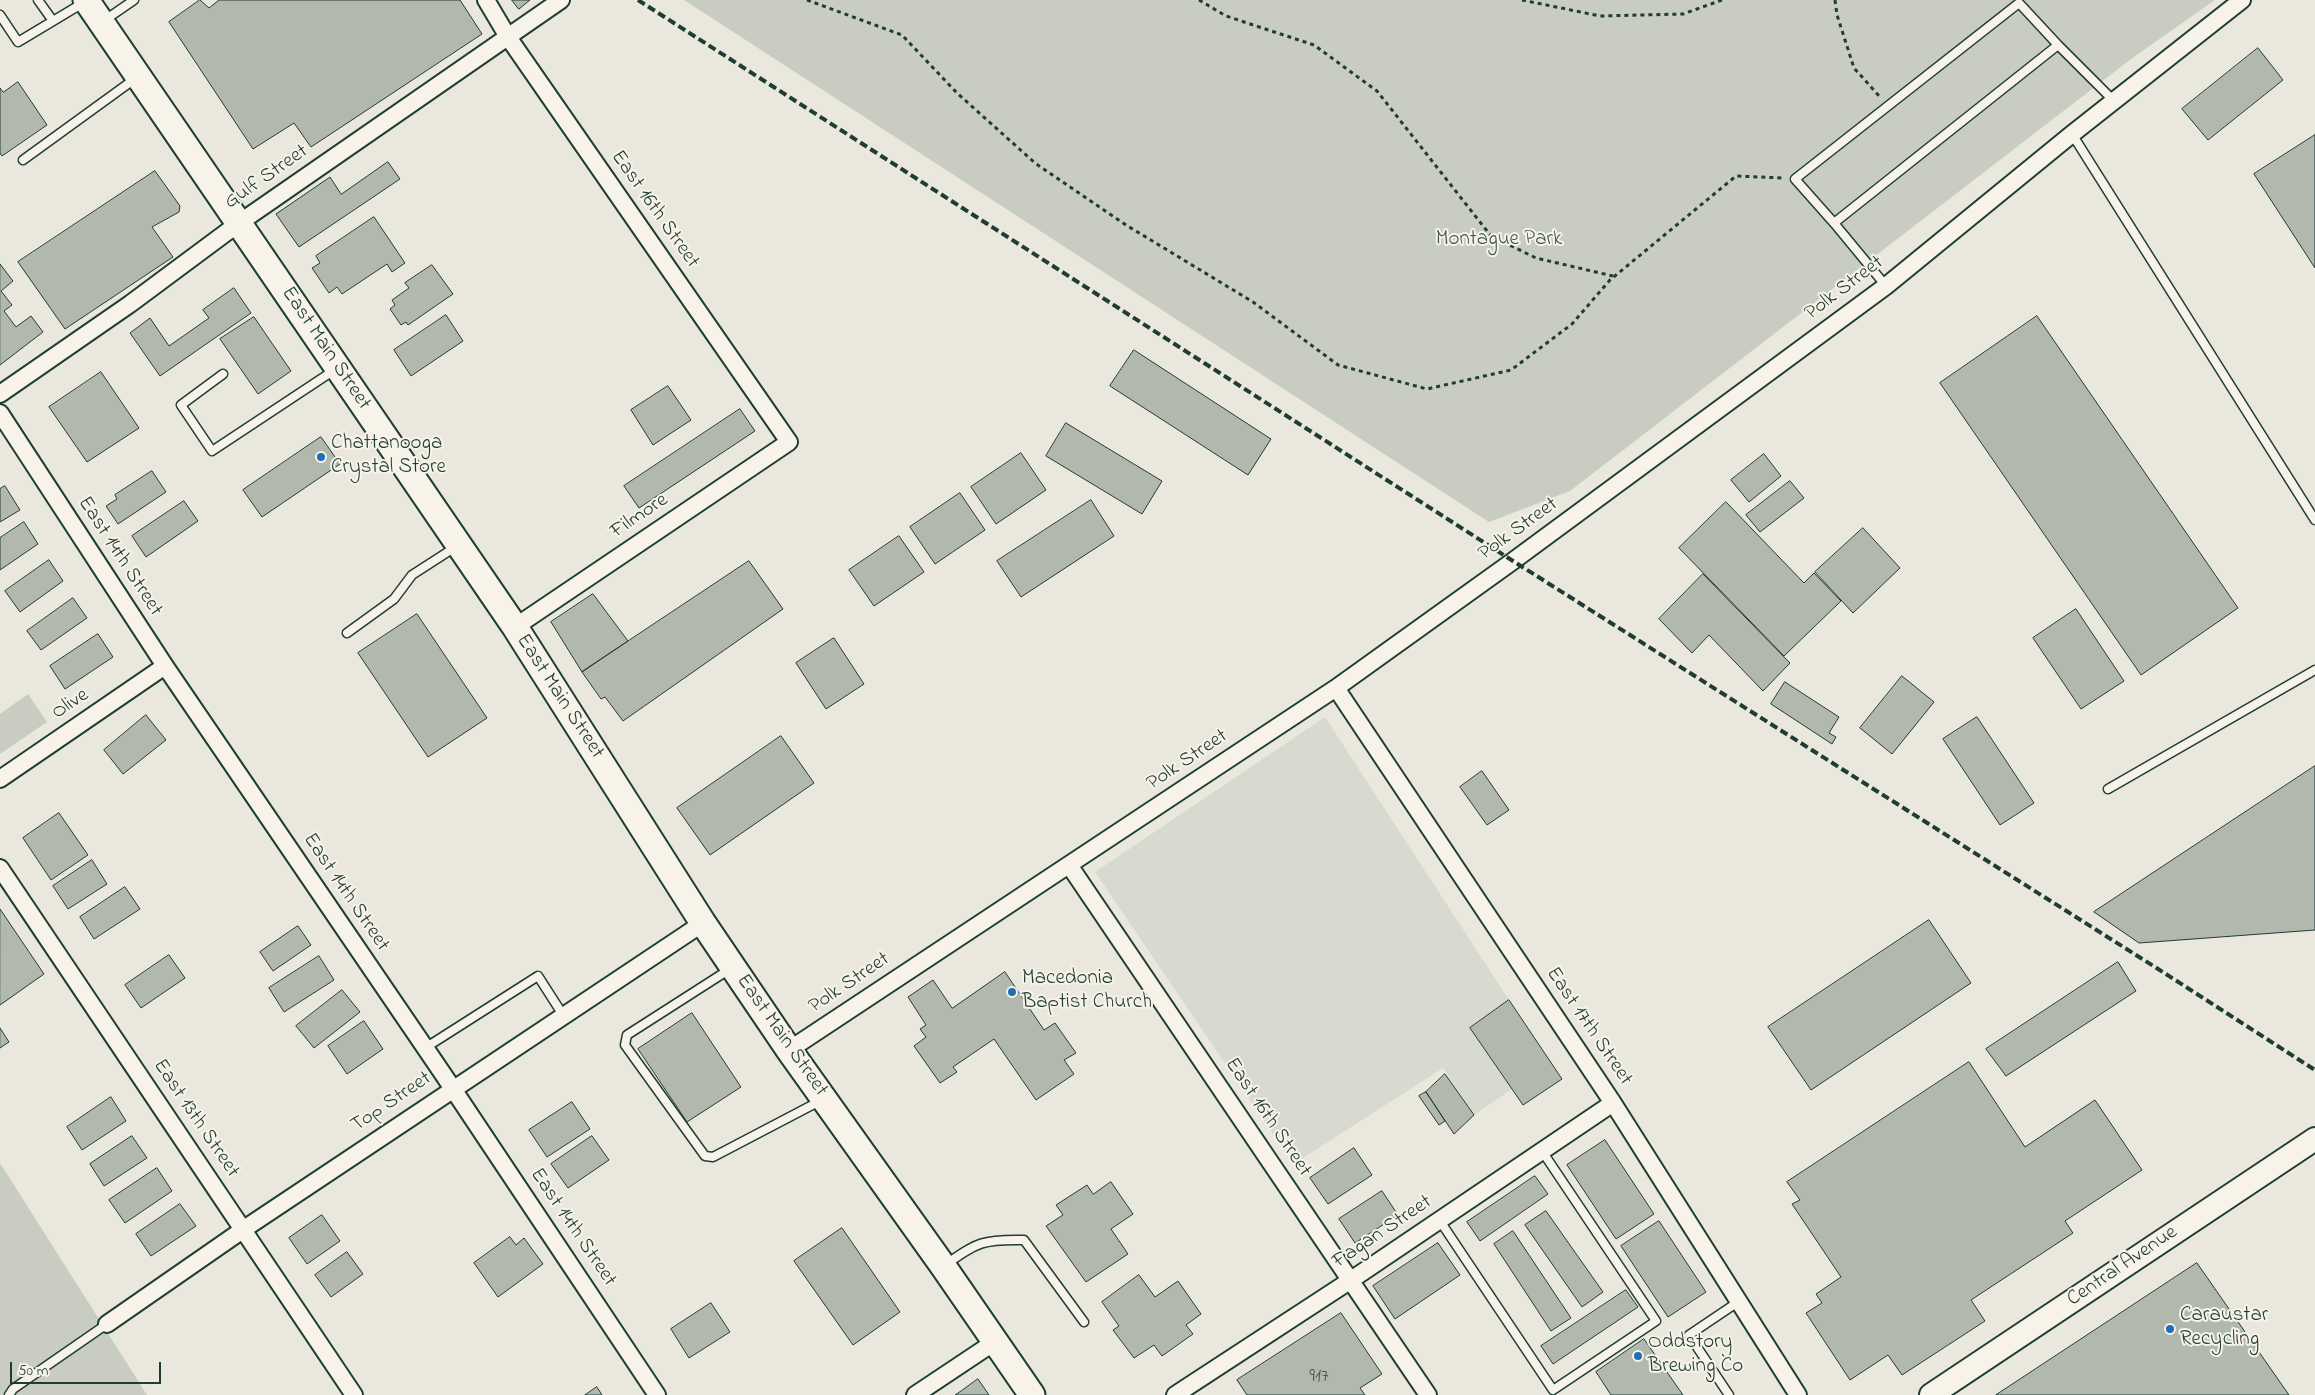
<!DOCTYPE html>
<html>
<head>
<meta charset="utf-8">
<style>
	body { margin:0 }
	#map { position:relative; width:2315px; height:1395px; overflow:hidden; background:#eae8dd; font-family:"Indie Flower",sans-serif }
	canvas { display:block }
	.scale { position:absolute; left:10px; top:1362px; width:151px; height:22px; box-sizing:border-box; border:2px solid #1f3d34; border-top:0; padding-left:6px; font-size:15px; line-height:18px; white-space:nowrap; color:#1f3d34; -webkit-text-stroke:4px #f7f3e8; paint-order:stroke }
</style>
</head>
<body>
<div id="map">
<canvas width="2315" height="1395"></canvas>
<div class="scale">50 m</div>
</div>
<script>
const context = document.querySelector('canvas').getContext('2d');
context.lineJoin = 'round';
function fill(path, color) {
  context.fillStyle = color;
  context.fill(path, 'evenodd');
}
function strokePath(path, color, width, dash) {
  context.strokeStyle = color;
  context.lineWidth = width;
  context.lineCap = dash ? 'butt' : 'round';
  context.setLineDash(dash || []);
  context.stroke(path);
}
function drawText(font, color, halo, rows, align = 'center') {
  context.font = font + ' "Indie Flower",sans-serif';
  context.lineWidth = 4;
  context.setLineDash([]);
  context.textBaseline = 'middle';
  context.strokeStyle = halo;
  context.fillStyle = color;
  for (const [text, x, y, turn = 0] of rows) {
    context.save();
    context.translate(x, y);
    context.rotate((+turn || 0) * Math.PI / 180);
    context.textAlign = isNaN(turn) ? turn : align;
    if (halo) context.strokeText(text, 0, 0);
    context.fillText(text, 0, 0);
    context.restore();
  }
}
fill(new Path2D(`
	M1325,717L1509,1000L1470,1028L1512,1089L1474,1115L1443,1068L1303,1158L1286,1153L1095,872Z`), '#d9dacf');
fill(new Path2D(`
	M684,0H2215L2131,59L1570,491L1489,522Z
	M28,694L47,722L0,754V714Z
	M0,1163L147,1395H0Z`), '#c8ccc1');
const building = new Path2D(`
	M200,0L209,8L219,0H460L482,34L311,147L294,123L253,149L169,22Z
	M512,0H530L519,9Z
	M2258,48L2283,80L2208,140L2182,109Z
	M18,82L47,125L2,156L0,153V88L3,92Z
	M2315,135V268L2254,174Z
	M388,162L400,179L299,247L276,214L330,177L341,194Z
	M155,171L180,206L179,212L152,227L173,257L65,329L18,262Z
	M374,217L405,263L392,272L387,264L342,294L337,287L329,293L312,268L320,263L316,256Z
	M0,264L13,281L1,291L12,305L4,311L16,327L31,316L43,332L0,365Z
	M432,265L453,294L408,325L406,322L401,325L390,309L395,305L392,300L409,288L405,283Z
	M234,288L251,313L160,376L130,333L150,318L169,346L209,318L203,310Z
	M446,315L463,341L411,376L394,350Z
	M2037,316L2238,608L2141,675L1940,383Z
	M254,317L291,371L258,394L220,339Z
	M1134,350L1271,439L1248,475L1110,386Z
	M101,372L139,428L87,462L49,407Z
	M668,386L691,420L653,445L631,410Z
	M740,409L755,431L639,508L624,486Z
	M1066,423L1162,481L1142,514L1046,456Z
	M321,437L340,464L262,517L243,490Z
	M1021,453L1046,490L996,524L971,487Z
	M1764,454L1781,476L1749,502L1731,480Z
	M152,471L166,492L118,524L106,506L117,499L115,495Z
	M1790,481L1804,498L1760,532L1746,515Z
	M5,486L20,510L0,522V489Z
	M960,493L985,530L935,564L910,527Z
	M1091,500L1114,536L1021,597L997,561Z
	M184,501L198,521L146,557L132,536Z
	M1726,502L1804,583L1814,573L1841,601L1784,656L1679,548Z
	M24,522L38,544L0,570V538Z
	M1863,528L1900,568L1853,613L1815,572Z
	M899,536L924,572L874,606L849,570Z
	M49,560L63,581L20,612L5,591Z
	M749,561L783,609L623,721L605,697L601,699L582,672Z
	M1703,574L1790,663L1763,691L1709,635L1692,653L1659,619Z
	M593,594L628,641L582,672L551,622Z
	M73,598L87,618L41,650L27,631Z
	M2076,609L2124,681L2081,709L2033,638Z
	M417,614L487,718L428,757L358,653Z
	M98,634L113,657L65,689L50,666Z
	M834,638L864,684L826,709L796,663Z
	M1902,676L1934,702L1892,754L1860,728Z
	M1785,682L1839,717L1829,733L1836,737L1832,744L1771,704Z
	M146,715L166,740L123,774L104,750Z
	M1977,717L2034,803L2000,825L1943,739Z
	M781,736L814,783L710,855L677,808Z
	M2315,766V930L2139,943L2094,912Z
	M1482,771L1509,810L1487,825L1460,787Z
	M59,813L88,855L51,880L23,838Z
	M92,860L107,884L68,909L53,886Z
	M125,887L140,909L94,939L80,917Z
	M0,909L44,974L0,1005Z
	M1929,920L1971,983L1811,1090L1768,1027Z
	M298,926L311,945L273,971L260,952Z
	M169,955L185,978L141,1008L125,985Z
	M319,956L334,980L284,1012L269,988Z
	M2118,962L2136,991L2006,1076L1986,1049Z
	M1005,972L1044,1030L1055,1023L1076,1053L1064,1060L1074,1074L1036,1100L994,1039L953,1067L957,1072L940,1083L914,1046L926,1037L920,1029L926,1025L908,997L933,980L952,1008Z
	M342,990L360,1012L314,1048L296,1026Z
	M1509,1000L1562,1079L1523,1105L1470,1028Z
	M692,1013L741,1087L687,1122L638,1049Z
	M364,1021L383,1049L347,1074L328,1046Z
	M0,1028L9,1042L0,1048Z
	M1969,1062L2025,1147L2095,1100L2142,1170L2065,1221L2073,1233L1971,1300L1985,1321L1902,1375L1888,1355L1850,1380L1806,1313L1822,1303L1816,1294L1841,1277L1792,1204L1800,1200L1787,1182Z
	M1445,1074L1474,1115L1454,1134L1426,1092Z
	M1426,1092L1445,1121L1439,1125L1419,1096Z
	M111,1097L126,1121L82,1150L67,1127Z
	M572,1102L590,1129L547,1157L529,1130Z
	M132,1136L147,1158L104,1186L90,1164Z
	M592,1136L609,1160L568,1188L551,1164Z
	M1605,1140L1654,1214L1616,1239L1567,1165Z
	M1354,1148L1372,1175L1328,1204L1310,1178Z
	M157,1168L172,1191L125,1223L109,1200Z
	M1535,1176L1548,1194L1480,1241L1467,1222Z
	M1111,1182L1133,1214L1111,1229L1128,1254L1086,1282L1046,1226L1063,1215L1056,1205L1087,1185L1093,1194Z
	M1382,1191L1398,1215L1355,1243L1339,1219Z
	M180,1204L196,1226L151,1256L136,1234Z
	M1546,1211L1603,1292L1582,1307L1525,1225Z
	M322,1215L340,1241L307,1264L289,1238Z
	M1659,1221L1706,1292L1668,1317L1621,1246Z
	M842,1228L900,1312L853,1345L794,1261Z
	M1513,1231L1571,1318L1551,1331L1494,1244Z
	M510,1237L516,1245L524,1238L543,1264L498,1297L474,1263Z
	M1438,1243L1460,1275L1395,1319L1373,1286Z
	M347,1252L363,1274L331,1297L315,1275Z
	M2197,1263L2289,1395H1996Z
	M1139,1275L1155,1297L1178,1281L1201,1314L1186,1325L1193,1334L1162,1356L1154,1345L1134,1358L1113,1330L1119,1326L1102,1302Z
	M1626,1290L1638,1307L1553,1364L1541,1346Z
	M711,1303L730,1332L689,1358L671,1329Z
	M1341,1313L1382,1374L1360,1388L1365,1395H1247L1237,1380Z
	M1644,1339L1683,1395H1611L1596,1372Z
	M978,1379L989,1395H955L961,1391Z
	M597,1387L602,1395H585Z`);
fill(building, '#b2b8ae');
strokePath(building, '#1f3d34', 1);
const lane = new Path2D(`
	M38,0L53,21
	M0,15L18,42L83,3
	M105,20L134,0
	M2072,134L2315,520
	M23,160L136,78
	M1834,223L1795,179L2019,3L2058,45
	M1886,286L1834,223L2058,45L2115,102
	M223,374L181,405L212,451L336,369
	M347,633L394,599L412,575L457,546
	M2108,789L2315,670
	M730,969L627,1035L625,1045L705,1156L713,1157L820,1101
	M425,1048L538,976L563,1015
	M1440,1221L1553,1390L1656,1321L1542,1151
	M945,1265C978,1242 983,1239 1024,1240L1084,1322
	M9,1395L13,1389L107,1324
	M1729,1395L1689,1335L1738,1302`);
const street = new Path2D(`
	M486,0L508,37L789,442L515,627
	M0,394L130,304L239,223L561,0
	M0,413L165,666L443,1074L657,1395
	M1336,688L1613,1103L1798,1395
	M0,779L165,666
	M1069,865L1428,1395
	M0,868L354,1395
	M789,1050L1336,688L1513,561L1886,286L2072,134L2242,0
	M107,1324L244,1229L703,923
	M915,1395L996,1341
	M1175,1395L1351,1280L1613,1103`);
const secondary = new Path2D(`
	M1931,1395L2315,1139`);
const primary = new Path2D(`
	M86,0L515,627L703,923L789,1050L943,1266L1032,1395`);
strokePath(lane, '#1f3d34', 11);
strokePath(street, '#1f3d34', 20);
strokePath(secondary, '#1f3d34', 26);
strokePath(primary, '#1f3d34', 29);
strokePath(new Path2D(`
	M807,0L902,35L957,93L1035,163L1126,225L1253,302L1338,365L1427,389L1511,370L1572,324L1610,280L1736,176L1782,178
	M1199,0L1226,16L1314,45L1377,91L1491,236L1536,258L1613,276
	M1522,0L1600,16L1683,14L1722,0
	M1835,0L1837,15L1854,68L1880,97`), '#1f3d34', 3, [4, 4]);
strokePath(lane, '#f7f3e8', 8);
strokePath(street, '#f7f3e8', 16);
strokePath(secondary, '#f7f3e8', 22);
strokePath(primary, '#f7f3e8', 25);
strokePath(new Path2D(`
	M638,0L1513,561L2155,967L2315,1070`), '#1f3d34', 4, [8, 4]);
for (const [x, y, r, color] of [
	[321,457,5,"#1f6fb2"],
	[1012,992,5,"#1f6fb2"],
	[2170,1329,5,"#1f6fb2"],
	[1638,1356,5,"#1f6fb2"]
]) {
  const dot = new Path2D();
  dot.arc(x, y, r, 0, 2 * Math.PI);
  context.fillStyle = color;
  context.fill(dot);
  strokePath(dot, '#f7f3e8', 2);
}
drawText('19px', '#445c52', null, [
	["917",1319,1378]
]);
drawText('21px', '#1f3d34', '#f7f3e8', [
	["Gulf Street",267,178,-35],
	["East 16th Street",654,210,55],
	["Polk Street",1845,289,-37],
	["East Main Street",325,349,56],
	["Filmore",640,517,-34],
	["Polk Street",1519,530,-36],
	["East 14th Street",119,557,57],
	["East Main Street",559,697,57],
	["Olive",71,705,-34],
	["Polk Street",1188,761,-34],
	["East 14th Street",345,893,56],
	["Polk Street",850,984,-34],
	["East 17th Street",1588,1027,56],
	["East Main Street",781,1036,55],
	["Top Street",392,1103,-34],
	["East 16th Street",1267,1118,56],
	["East 13th Street",195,1119,56],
	["East 14th Street",572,1228,56],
	["Fagan Street",1383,1233,-34],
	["Central Avenue",2123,1267,-34]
]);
drawText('21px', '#415a50', '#f7f3e8', [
	["Montague Park",1499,241]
]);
drawText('21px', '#1f3d34', '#f7f3e8', [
	["Chattanooga",331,445],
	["Crystal Store",331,469],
	["Macedonia",1022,980],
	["Baptist Church",1022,1004],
	["Caraustar",2180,1317],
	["Recycling",2180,1341],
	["Oddstory",1648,1344],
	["Brewing Co",1648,1368]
], 'left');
</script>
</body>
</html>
